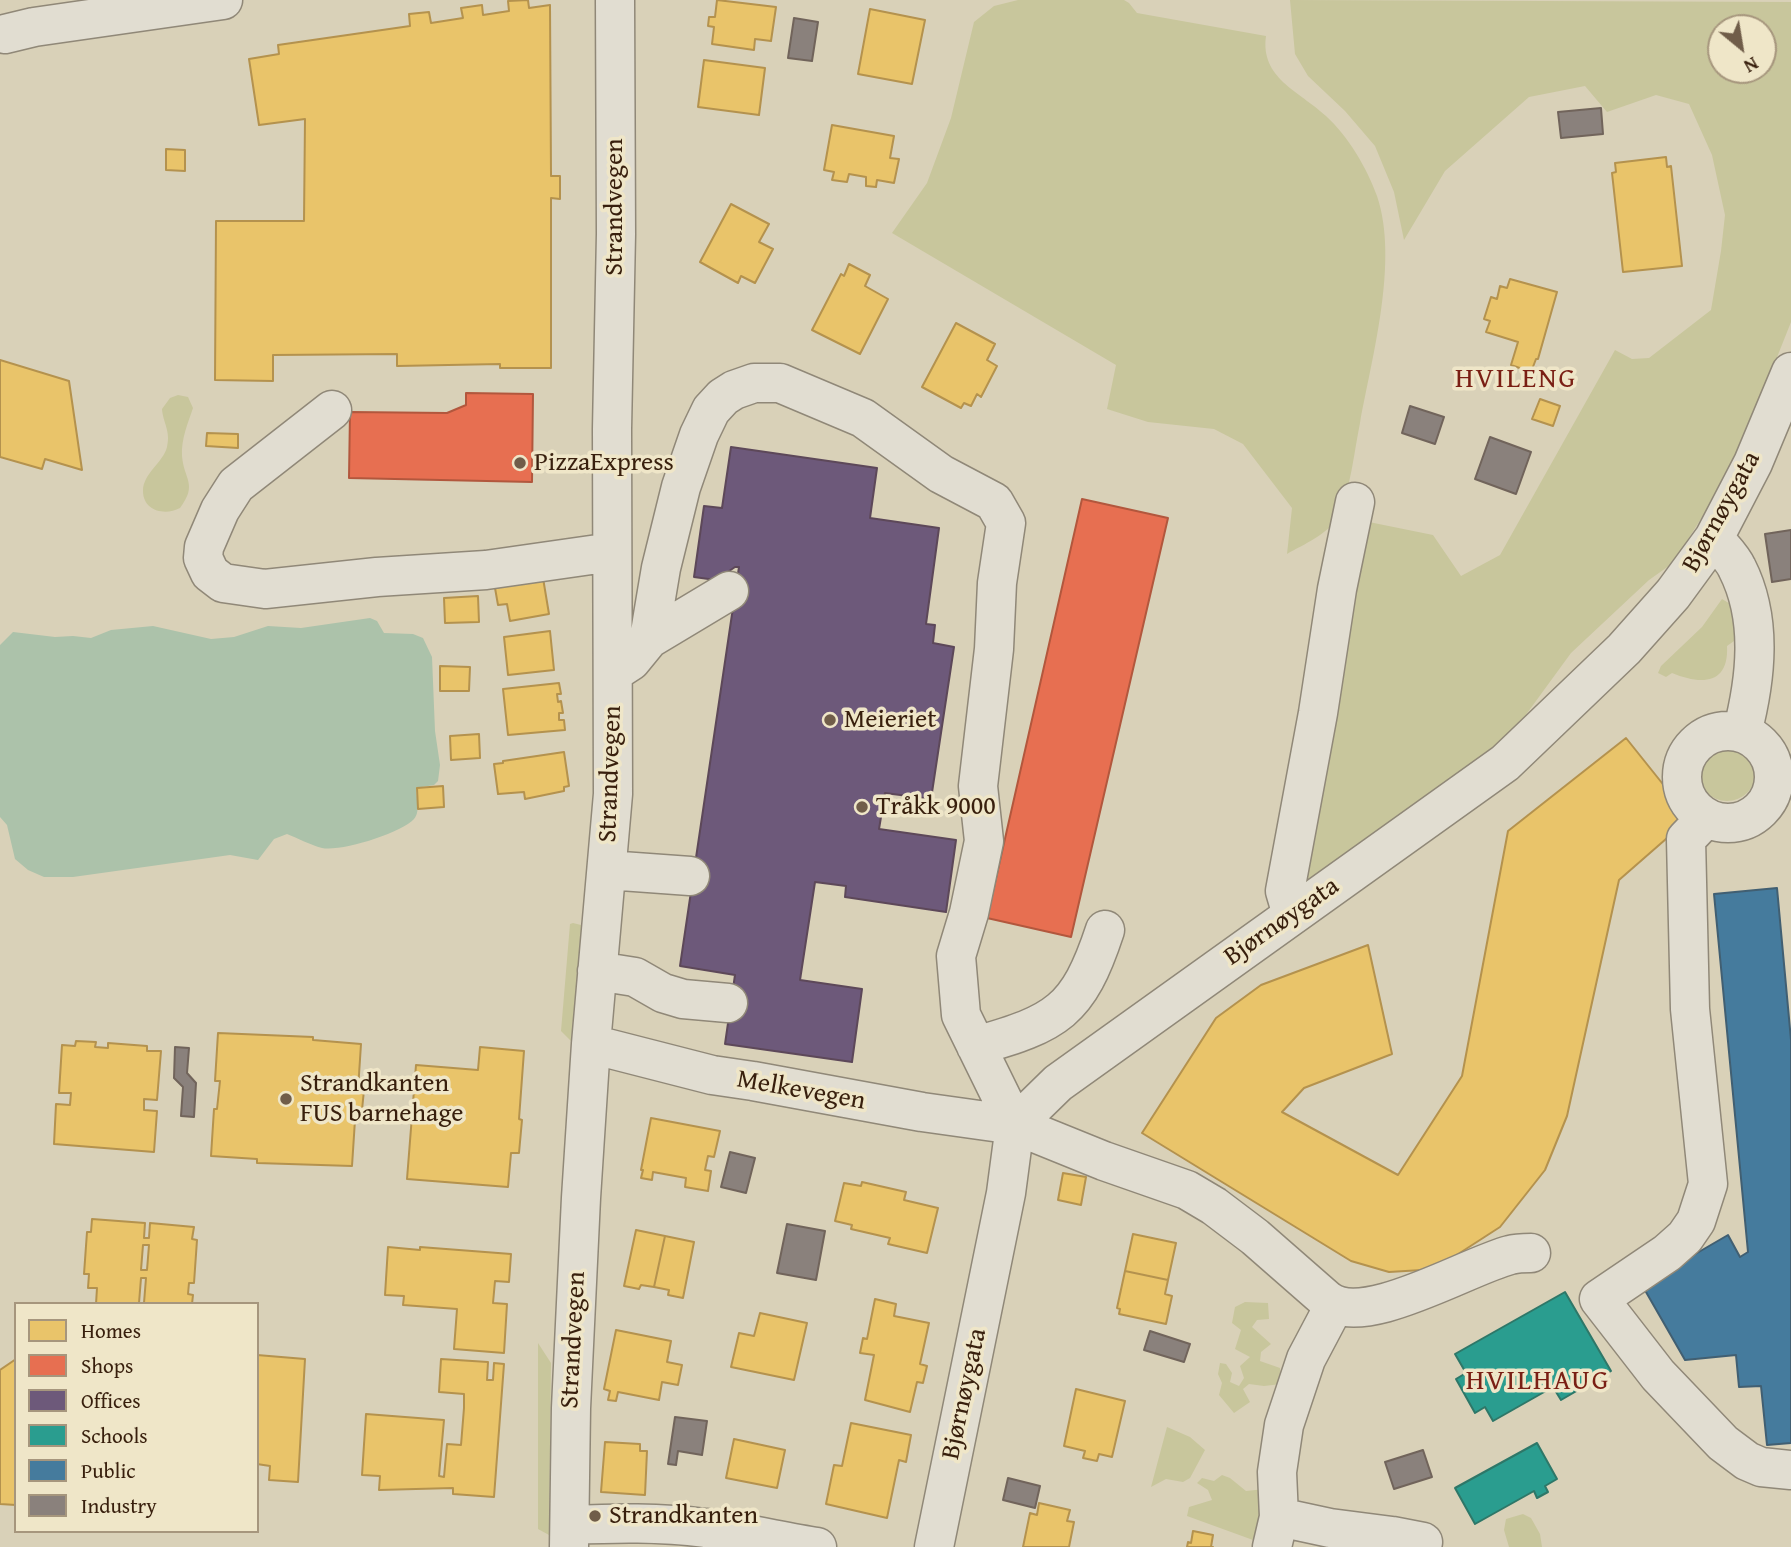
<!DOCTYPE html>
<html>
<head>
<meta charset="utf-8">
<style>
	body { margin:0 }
	#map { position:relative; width:1791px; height:1547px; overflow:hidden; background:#d9d1b8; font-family:"Gentium Book Plus",serif }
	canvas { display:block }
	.legend { position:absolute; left:14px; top:1302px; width:245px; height:231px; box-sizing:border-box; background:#efe6c8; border:2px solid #a6967d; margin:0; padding:9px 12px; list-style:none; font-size:21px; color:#381f0d }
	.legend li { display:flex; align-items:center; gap:14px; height:35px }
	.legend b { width:35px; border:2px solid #a6967d }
	.north { position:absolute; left:1707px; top:14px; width:70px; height:70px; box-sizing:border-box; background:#efe6c8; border:2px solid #a6967d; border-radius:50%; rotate:150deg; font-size:19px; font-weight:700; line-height:28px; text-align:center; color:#381f0d }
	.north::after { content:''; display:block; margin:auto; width:24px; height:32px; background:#705d49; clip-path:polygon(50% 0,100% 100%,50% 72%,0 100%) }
</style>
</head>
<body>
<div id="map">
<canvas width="1791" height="1547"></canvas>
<ul class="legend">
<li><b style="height:19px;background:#e9c46a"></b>Homes</li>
<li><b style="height:19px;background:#e76f51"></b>Shops</li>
<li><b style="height:19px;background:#6d597a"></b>Offices</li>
<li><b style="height:19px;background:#2a9d8f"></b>Schools</li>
<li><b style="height:19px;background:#457b9d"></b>Public</li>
<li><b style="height:19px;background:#8a817c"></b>Industry</li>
</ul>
<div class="north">N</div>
</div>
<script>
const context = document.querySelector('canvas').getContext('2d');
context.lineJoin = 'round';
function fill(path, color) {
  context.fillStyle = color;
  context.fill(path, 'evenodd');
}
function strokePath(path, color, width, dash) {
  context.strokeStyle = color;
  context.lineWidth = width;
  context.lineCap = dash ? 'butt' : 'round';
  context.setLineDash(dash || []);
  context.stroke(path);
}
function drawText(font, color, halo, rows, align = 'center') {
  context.font = font + ' "Gentium Book Plus",serif';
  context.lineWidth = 7;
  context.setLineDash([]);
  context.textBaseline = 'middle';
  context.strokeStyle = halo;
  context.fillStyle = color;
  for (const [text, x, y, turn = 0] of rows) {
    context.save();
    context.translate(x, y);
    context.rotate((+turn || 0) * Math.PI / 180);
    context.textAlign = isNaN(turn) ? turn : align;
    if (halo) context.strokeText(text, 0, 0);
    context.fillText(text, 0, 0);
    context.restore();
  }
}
fill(new Path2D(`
	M1018,0H1124L1129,3L1137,13L1266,36C1260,78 1299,91 1326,116C1348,136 1367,168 1377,196C1399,261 1372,357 1360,423C1354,452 1351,488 1338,516C1329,534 1304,544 1287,554L1292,508L1243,444L1214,429L1148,422L1107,409L1116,365L892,233L927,183L951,118L974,22L994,6Z
	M1290,0L1791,2V322L1733,468L1673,563L1649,580L1571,653L1525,716L1500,742L1304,884L1364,521L1433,535L1461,576L1500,555L1615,350L1632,359L1649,358L1711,310L1721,251L1725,215L1712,155L1689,104L1656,95L1607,112L1585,86L1529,97L1445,171L1404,240L1394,192L1375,146L1345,111L1308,76L1295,54ZM1721,28H1763V70H1721Z
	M178,395L188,397L193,408C188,423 181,439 182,456C184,480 198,484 180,508C165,516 143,511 143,491C143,473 163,463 167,447C171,431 163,423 162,409L170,398Z
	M1722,599L1737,608L1741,636L1727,646C1729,685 1701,685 1672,673L1666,677L1658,673L1661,666L1702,627Z
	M1698 772a29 29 0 1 1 58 0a29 29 0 1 1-58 0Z
	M573,923L581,925L582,928L571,1041L561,1031L570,924Z
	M1245,1302L1268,1303L1269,1319L1257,1320L1252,1327L1271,1344L1261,1352L1260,1361L1280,1368L1281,1384L1264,1386L1249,1384L1243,1389L1250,1402L1234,1413L1219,1395L1222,1383L1218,1374L1220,1363L1226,1364L1232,1373L1230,1382L1239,1386L1244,1378L1240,1366L1250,1357L1235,1349L1241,1330L1232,1323L1235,1307Z
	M538,1343L551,1363L549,1535L538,1529Z
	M1167,1427L1190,1437L1205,1450L1190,1478L1183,1482L1166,1479L1151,1487Z
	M1222,1475L1230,1478L1246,1491L1265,1489L1264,1544L1187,1516L1189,1507L1212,1500L1208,1490L1197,1483L1202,1478L1214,1481Z
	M1523,1514L1531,1518L1540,1534L1542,1547H1509L1504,1530L1506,1519Z`), '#c8c69c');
fill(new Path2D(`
	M370,618L377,621L384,633L413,634L423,638L432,657L435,731L440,765L438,781L434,785L416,788C416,797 421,811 414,819C401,833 341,852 322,848C310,845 298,838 287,834L274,839L258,860L230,855L73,877H44L28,870L15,859L7,825L0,817V645L13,632L55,637L73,636L91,638L111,630L153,626L211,639L234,637L268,626L301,628Z`), '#acc2aa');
const homes = new Path2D(`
	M528,0L529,8L550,5L551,176H560V199L551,198V368H500V364L397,366V354L273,355V381L215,380L216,221H304L305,119L259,125L249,59L279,54L278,45L410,26L409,14L429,12L431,23L463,18L461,8L482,5L483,15L509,11L508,1Z
	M717,0L776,7L771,41L755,39L754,50L712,44L714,27L708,26L709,17H715Z
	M870,9L925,20L912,84L858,74Z
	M704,60L765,68L759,115L698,107Z
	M832,125L894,136L890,158L899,159L894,183L877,180L876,187L866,186V177L849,174L847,182L832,180L834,172L824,170Z
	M166,149L185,150V171L166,170Z
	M1666,157L1667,167L1671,166L1682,266L1623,272L1612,173L1616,172L1615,163Z
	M731,204L769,224L759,242L773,249L755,283L741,276L738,283L700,262Z
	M849,264L870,275L865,286L888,299L860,354L812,330L841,274L844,276Z
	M1510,279L1557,292L1538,359H1536L1531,372L1511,365L1518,342L1486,332L1490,321L1484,319L1491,297L1497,299L1500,286L1507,288Z
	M956,323L995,344L987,360L997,366L981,397L977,394L971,406L964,403L961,408L922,387Z
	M0,360L69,381L82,470L45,459L42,469L0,457Z
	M1540,399L1560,406L1553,426L1532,419Z
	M207,433L238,434V448L206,446Z
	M543,578L549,614L510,621L507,604L498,605L495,588Z
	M478,596L479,622L445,623L444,598Z
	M550,631L554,670L508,675L504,637Z
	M440,666L470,667L469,691H440Z
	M559,683L561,694H557L558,702L561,701L563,713H559V720H564L565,730L508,735L503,689Z
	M479,734L480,758L451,760L450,736Z
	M1626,738L1690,818L1619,880L1567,1116L1545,1170L1500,1227L1452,1258L1422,1270L1389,1272L1351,1261L1142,1133L1216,1018L1261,985L1368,945L1392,1054L1304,1088L1282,1112L1398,1175L1462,1076L1508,831Z
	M564,752L569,786L564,787V791L525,799L524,792L498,794L494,764L503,763V761Z
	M443,786L444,807L418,809L417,788Z
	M218,1033L313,1037V1040L361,1044L358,1090H364L361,1120H355L352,1166L257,1163V1159L211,1156L214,1109H217L220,1081H215Z
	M76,1041L96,1042L95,1047L108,1048V1043L147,1046V1051H161L157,1100L144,1099V1110L157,1111L154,1152L54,1144L56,1104L70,1105L71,1093H59L62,1045L75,1046Z
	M480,1047L524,1051L519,1119L522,1120L519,1153H511L508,1187L407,1179L416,1065L478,1070Z
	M651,1118L720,1131L714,1157L708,1156L705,1170L711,1171L708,1191L685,1187L686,1178L653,1172L652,1180L641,1178L643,1170H641Z
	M1063,1173L1086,1177L1081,1205L1058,1200Z
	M862,1182L906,1192L904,1200L938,1208L927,1253L888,1244L890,1238L851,1229L852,1225L835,1221L844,1183L861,1186Z
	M92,1219L145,1223L144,1238H149L150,1223L194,1227L192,1239L197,1240L194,1283H189L188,1294L193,1295L192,1304H96L97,1288H88L89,1274H84L87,1232H91ZM143,1245H149L147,1270H141ZM141,1278H146L144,1303H139Z
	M636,1230L665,1236L654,1287L641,1285L639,1289L624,1286Z
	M1133,1234L1176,1243L1168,1280L1125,1271Z
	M665,1236L694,1242L683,1298L668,1295L669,1290L654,1287Z
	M388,1247L420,1250V1247L511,1254L509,1282L495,1281L493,1303L507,1304L504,1353L454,1349L457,1309L403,1305L404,1296L385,1295Z
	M1125,1271L1168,1280L1165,1294L1172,1296L1166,1324L1119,1314L1120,1309L1117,1308Z
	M875,1299L896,1304L894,1316L929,1323L920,1364L927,1366L923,1383L917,1382L910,1412L865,1400L874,1355L860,1353L863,1338L867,1339Z
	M760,1313L807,1323L794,1380L731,1367L739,1333L754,1336Z
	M616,1330L671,1341L667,1362L682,1365L678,1385L662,1382L659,1400L618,1392L616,1401L608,1400L610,1391L604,1389Z
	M257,1355L305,1359L298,1482L269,1480L270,1466L257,1464Z
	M16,1359V1505L0,1504V1370Z
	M441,1359L488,1362L487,1380H493L494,1363L504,1364L494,1497L453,1494V1488L379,1490L380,1476L362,1475L366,1414L444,1420L439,1476L444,1477L447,1444L461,1445L464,1408V1394L439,1392Z
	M1076,1389L1125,1401L1112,1457L1099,1454L1097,1461L1083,1458L1085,1451L1064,1446Z
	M851,1423L911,1435L906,1462L899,1460L887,1518L826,1504L834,1465L842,1466Z
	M734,1439L785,1450L777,1488L726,1478Z
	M605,1442L640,1444V1451H647L645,1495L601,1492Z
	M1039,1503L1070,1510L1067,1521L1074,1522L1069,1547H1023L1030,1513L1037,1515Z
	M1193,1531L1213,1535L1211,1547H1213H1187L1188,1542L1191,1543Z`);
fill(homes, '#e9c46a');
strokePath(homes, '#b4924e', 2);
const shops = new Path2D(`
	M466,393L533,394L532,482L349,478L350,412L447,413L466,405Z
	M1082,499L1168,518L1071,937L987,918Z`);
fill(shops, '#e76f51');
strokePath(shops, '#b2573d', 2);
const offices = new Path2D(`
	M731,447L877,468L870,518L939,528L926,624L935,625L933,643L954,647L931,799L885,793L879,829L956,840L946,912L845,897L846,886L815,882L800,980L862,989L852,1062L725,1044L735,975L680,966L739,567H735L716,580L694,577L704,506L722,508Z`);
fill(offices, '#6d597a');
strokePath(offices, '#5d4859', 2);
const schools = new Path2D(`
	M1565,1292L1611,1371L1561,1400L1553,1387L1493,1421L1485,1407L1475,1413L1456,1379L1466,1373L1455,1354Z
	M1537,1443L1557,1479L1545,1486L1548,1492L1537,1498L1534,1491L1475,1524L1455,1488Z`);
fill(schools, '#2a9d8f');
strokePath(schools, '#2e7768', 2);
const public = new Path2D(`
	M1777,888L1791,1040V1443L1767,1445L1761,1386L1739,1387L1736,1355L1685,1360L1642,1285L1728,1235L1740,1257L1748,1252L1714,894Z`);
fill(public, '#457b9d');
strokePath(public, '#415f72', 2);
const industry = new Path2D(`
	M794,18L818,22L812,61L788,58Z
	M1601,108L1603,134L1561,138L1558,112Z
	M1410,406L1444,417L1435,444L1402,433Z
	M1490,437L1531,452L1516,494L1475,479Z
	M1791,530V579L1772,582L1765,534Z
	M175,1047L189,1048L187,1073L196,1083L194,1117L181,1116L183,1087L174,1078Z
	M730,1152L755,1158L746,1193L721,1187Z
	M787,1224L825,1231L816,1280L777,1273Z
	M1150,1331L1190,1344L1184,1362L1144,1350Z
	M675,1417L707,1421L702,1455L678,1451L676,1465L668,1464Z
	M1423,1450L1432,1477L1394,1489L1385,1462Z
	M1008,1478L1040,1486L1035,1508L1003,1500Z`);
fill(industry, '#8a817c');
strokePath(industry, '#71645b', 2);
const minor = new Path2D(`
	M5,34L34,27L223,0
	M332,410L236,485L220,510L204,547L203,558L210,573L223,583L265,589L377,577L486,570L612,552
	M1714,538C1722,548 1732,557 1737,568C1763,619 1756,679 1742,733
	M649,639L729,591
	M614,672L631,661L649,639L661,568L681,487L699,435L711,410L723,397L734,390L754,383H780L863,418L941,474L994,502L1006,523L997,583L994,649L978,786L984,841L969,913L956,956L961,1015L1015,1125
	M1682 777a46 46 0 1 1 92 0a46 46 0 1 1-92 0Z
	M1706,818L1686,839L1690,1009L1708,1184L1696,1221L1685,1237L1667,1253L1599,1299L1658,1375L1723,1443L1747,1461L1761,1467L1791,1470
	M607,870L690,876
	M1292,915L1285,891L1318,713L1337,589L1355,502
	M597,971L635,977L663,993L683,999L728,1003
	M591,1044L712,1075L753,1081L922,1112L1015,1125L1104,1161L1187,1190L1214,1206L1255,1237L1327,1300C1364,1329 1467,1266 1510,1255C1517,1253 1524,1253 1531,1253
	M976,1046C1057,1023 1078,1012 1105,930
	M1279,1517L1330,1528L1392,1536L1423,1542
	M570,1525C615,1523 660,1522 705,1528C742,1532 779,1541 817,1547
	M569,1547L571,1408L581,1198L591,1044L613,794L612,429L616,234L615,0
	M934,1547L1006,1193L1015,1125L1058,1083L1505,763L1624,649L1673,594L1714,538L1753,463L1791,372
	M1272,1547L1279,1517L1277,1472L1284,1425L1306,1359L1334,1306`);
strokePath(minor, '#908878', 41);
strokePath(minor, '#e1ddd1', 38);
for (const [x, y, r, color] of [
	[520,463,7,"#705d49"],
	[830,720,7,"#705d49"],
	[862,807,7,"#705d49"],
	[286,1099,7,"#705d49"],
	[595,1516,7,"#705d49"]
]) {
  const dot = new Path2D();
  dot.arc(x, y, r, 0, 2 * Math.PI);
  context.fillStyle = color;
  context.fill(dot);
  strokePath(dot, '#efe6c8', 2.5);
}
drawText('26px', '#381f0d', '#efe6c8', [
	["Strandvegen",615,207,-90],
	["Bjørnøygata",1722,512,-61],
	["Strandvegen",611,774,-88],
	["Bjørnøygata",1282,922,-35],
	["Melkevegen",801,1091,10],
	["Strandvegen",574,1340,-87],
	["Bjørnøygata",965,1394,-78]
]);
drawText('26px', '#381f0d', '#efe6c8', [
	["PizzaExpress",534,463],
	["Meieriet",844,720],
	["Tråkk 9000",876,807],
	["Strandkanten",300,1084],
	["FUS barnehage",300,1114],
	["Strandkanten",609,1516]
], 'left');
context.letterSpacing = '2px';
drawText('28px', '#7a1f14', '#efe6c8', [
	["HVILENG",1516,380],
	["HVILHAUG",1538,1382]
]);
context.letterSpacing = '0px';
</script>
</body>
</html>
